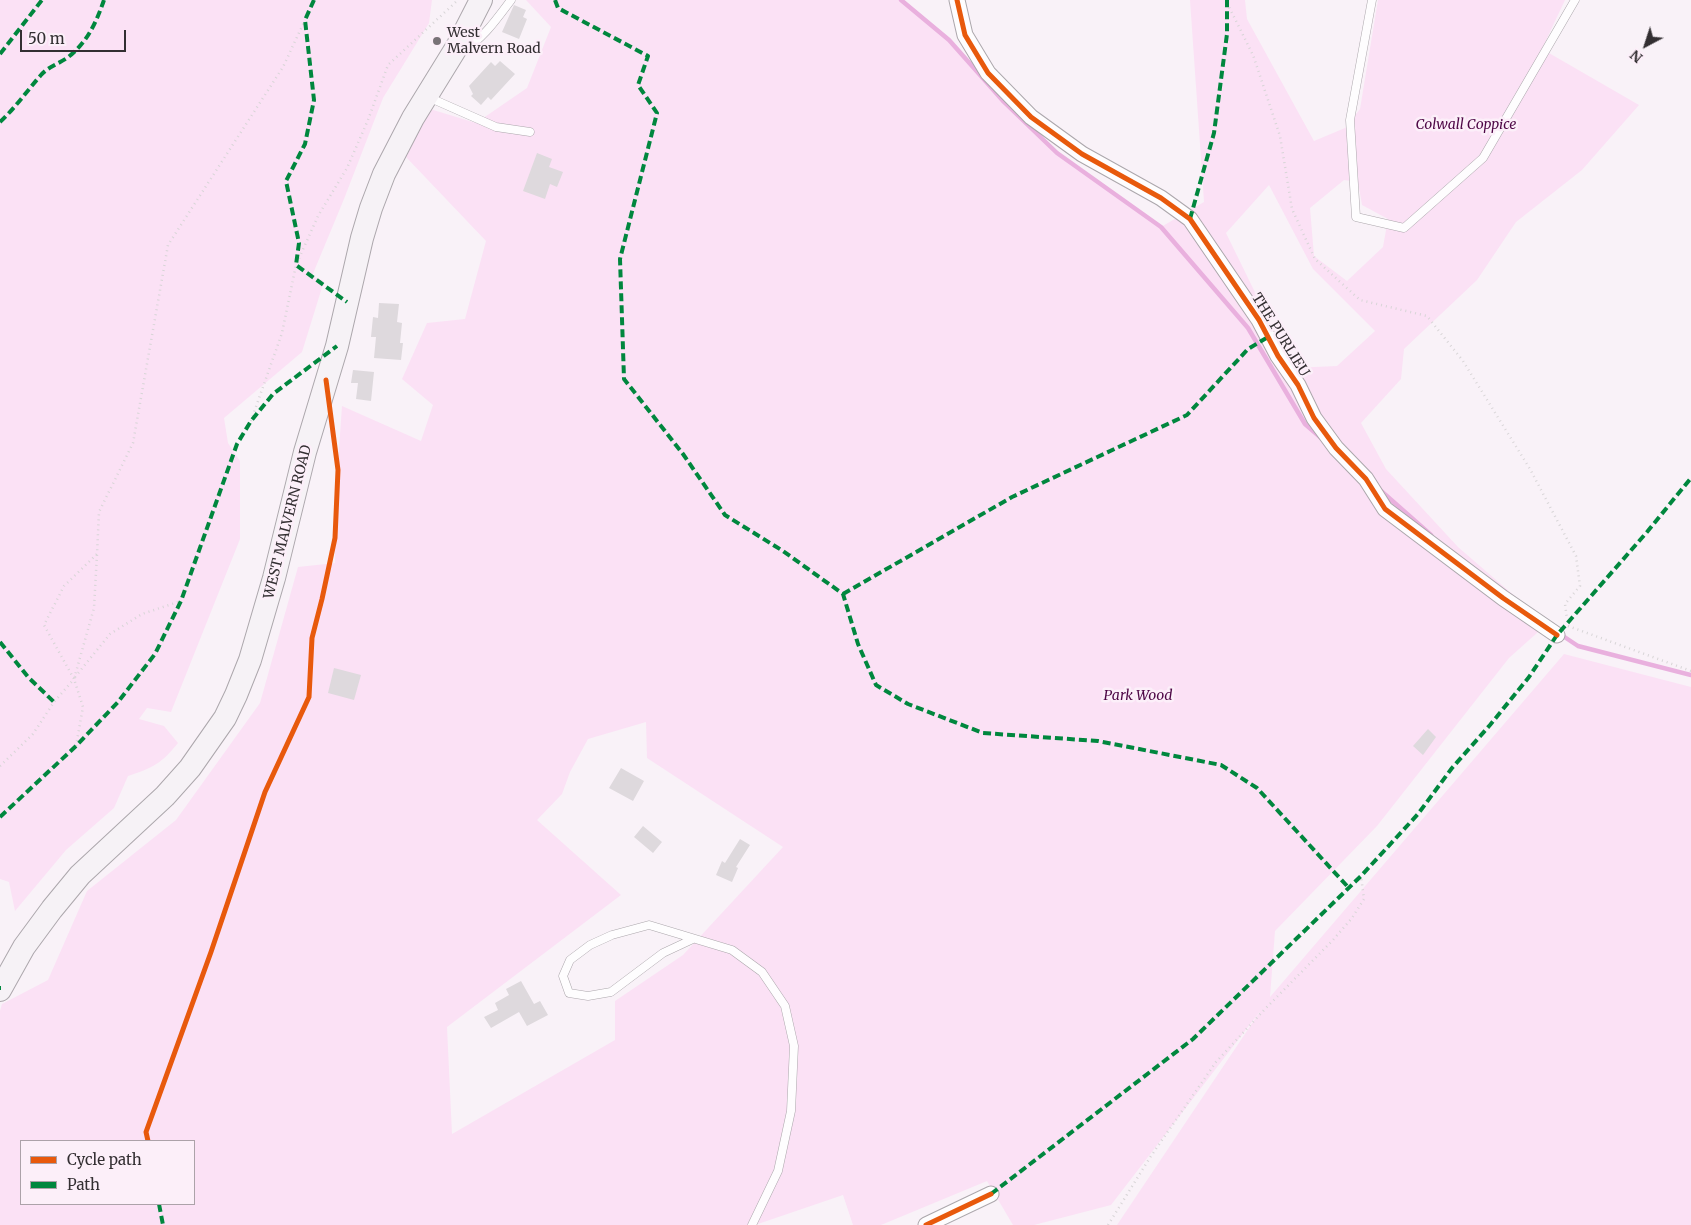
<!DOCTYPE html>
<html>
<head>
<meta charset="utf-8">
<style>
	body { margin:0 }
	#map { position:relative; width:1691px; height:1225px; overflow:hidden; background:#f9f2f8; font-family:Merriweather,serif }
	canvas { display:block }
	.legend { position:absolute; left:20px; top:1140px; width:175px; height:65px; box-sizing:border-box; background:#fceff9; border:1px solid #aca2a9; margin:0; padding:6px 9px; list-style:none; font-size:15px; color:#332f32 }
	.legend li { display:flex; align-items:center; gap:10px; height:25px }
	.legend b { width:25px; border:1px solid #aca2a9 }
	.north { position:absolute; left:1621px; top:20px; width:50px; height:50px; -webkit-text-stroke:4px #fceff9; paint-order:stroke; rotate:220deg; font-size:14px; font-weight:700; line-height:20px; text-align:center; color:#332f32 }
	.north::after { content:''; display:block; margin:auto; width:18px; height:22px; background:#332f32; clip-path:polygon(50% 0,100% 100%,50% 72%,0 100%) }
	.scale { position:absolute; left:20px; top:30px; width:106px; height:22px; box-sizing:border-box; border:2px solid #332f32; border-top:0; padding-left:6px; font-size:15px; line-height:18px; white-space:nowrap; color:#332f32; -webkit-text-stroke:4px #fceff9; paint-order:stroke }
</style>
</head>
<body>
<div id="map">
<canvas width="1691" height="1225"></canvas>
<ul class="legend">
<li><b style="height:6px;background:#e8590c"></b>Cycle path</li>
<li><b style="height:6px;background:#00873e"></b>Path</li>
</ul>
<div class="north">N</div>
<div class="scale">50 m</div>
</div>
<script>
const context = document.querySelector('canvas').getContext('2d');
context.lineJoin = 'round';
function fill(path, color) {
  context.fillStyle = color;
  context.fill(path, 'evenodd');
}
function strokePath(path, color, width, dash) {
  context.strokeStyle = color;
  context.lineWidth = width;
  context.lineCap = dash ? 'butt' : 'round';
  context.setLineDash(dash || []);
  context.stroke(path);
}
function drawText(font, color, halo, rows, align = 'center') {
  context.font = font + ' Merriweather,serif';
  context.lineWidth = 5;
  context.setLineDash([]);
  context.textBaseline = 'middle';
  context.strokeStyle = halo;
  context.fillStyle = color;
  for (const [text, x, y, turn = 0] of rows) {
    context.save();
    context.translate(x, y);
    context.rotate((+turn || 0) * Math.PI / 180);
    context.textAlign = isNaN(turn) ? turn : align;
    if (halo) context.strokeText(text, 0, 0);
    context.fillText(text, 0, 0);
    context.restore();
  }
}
fill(new Path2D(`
	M0,0H432L429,23L383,98L344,199L312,276L324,281L302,352L224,418L228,443L240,461V539L171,712L147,708L139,719L164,726L178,743C162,763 153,768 128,776L114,808L66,850L15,911L9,882L0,879Z
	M526,0H901L949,40L1004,102L1057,153L1161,227L1204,202L1190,0H1245L1247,19L1314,141L1345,128L1360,109L1378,0H1565L1542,49L1639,105L1582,170L1516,222L1477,280L1404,349L1401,379L1361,423L1386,469L1458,547L1547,624L1509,658L1377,826L1275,931L1270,997L1564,654L1691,687V1225H1117L1261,1010L1111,1205L1034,1225H1013L987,1181L881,1225H853L843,1195L755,1225H0V1011L2,1004L48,980L87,891L176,820L260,703L298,567L335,563V505L342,406L421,441L433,405L402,379L427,323L465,319L486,241L406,157L430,109L476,123L527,88L551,27ZM1344,180L1358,182L1362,205L1388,219L1383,247L1347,281L1314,256L1310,208ZM1269,185L1313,269L1375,331L1337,366L1292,368L1226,233ZM646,722L647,758L783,847L683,955L615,1001V1040L452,1134L447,1027L621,895L537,820L562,794L570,772L588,739ZM21,1141H194V1204H21Z`), '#fbe1f5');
strokePath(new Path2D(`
	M901,0L949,40L1004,102L1057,153L1161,227L1248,328L1305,424L1320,437
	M1380,490L1431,535
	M1560,634L1578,646L1691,675`), '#e9b0de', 4.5);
fill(new Path2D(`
	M514,5L526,10L523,17L527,19L519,39L502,32Z
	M500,61L515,74L491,100L488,97L481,105L471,96L473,94L469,86L491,62L495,66Z
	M537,153L552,159L549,167L563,172L557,187L550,184L545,199L523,191Z
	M379,303L399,304L397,322L402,323L400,343H403L401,360L374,358L376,337H371L373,317L378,318Z
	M353,370L374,372L371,401L356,399L358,383H351Z
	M334,668L361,675L354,700L328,693Z
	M1428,729L1436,737L1423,755L1413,746Z
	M621,768L644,781L633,801L609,788Z
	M643,826L662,842L653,853L634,837Z
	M740,839L750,845L736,867L738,868L732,882L716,875L722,861L725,863Z
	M521,981L534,1004L540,1001L548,1015L527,1026L519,1012L491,1028L484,1017L498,1010L495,1003L509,995L506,989Z`), '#ded9dd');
const service = new Path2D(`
	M1372,0L1350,120L1356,217L1404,228L1483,158L1575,0
	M461,52C483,39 496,20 511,0
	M428,97L496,127L530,132
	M693,939L663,953L611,992L588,996L569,993L563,976L570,960L590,945L612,935L649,925L732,950L762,972L785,1006L794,1046L791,1111L778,1171L752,1225`);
const minor = new Path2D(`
	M957,0L965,35L988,73L1031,117L1082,154L1161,198L1190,219L1259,320L1278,356L1298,385L1314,418L1336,448L1366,479L1385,509L1503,598L1557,635
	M926,1225L991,1194`);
const secondary = new Path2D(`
	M0,990L24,947L52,909L80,875L165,796L190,768L225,718L236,695L250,660L274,578L305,452L337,346L362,238L371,208L384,174L413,118L458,45L481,0`);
strokePath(service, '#aca7ac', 9);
strokePath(minor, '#aca7ac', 17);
strokePath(secondary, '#aca7ac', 24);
strokePath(new Path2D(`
	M1227,3L1253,55L1280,136L1292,209L1315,259L1360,300L1427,316L1463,361L1530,469L1576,556L1580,586L1565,604L1567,619
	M251,421L282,333L296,265L318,216L347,168L368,120L388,65L458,0
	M1568,626L1691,671
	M75,677L110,634L142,614L181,601
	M76,746L83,707L74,679L94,608L97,554
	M0,766L33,734L54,702L74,679L44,625L64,586L97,554L99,512L133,443L168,245L283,67L305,20
	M1108,1225L1151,1156L1216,1062L1265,1009L1333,940L1352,918L1364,899L1361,876`), '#d8d5d7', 2.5, [1, 4]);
strokePath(service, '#fefdfe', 8);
strokePath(minor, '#fefdfe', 15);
strokePath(secondary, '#f6f2f6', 22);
strokePath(new Path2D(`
	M314,0L305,20L314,100L305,144L286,181L299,243L296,265L347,302
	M555,0L558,8L648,56L638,85L657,113L620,259L624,379L683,454L725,515L783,551L843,594L858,644L876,685L908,704L983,733L1098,741L1221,765L1257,788L1348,887
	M0,54L42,0
	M0,122C15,108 27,91 41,75C48,67 58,64 67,58C87,43 96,23 104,0
	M1190,219L1214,133L1227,34V0
	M843,594L1012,497L1187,415L1248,349L1268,337
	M0,642L28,677L54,702
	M0,817L76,746L118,702L155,654L181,601L237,444L251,421L273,394L337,346
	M0,988H1
	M991,1194L1193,1039L1361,876L1418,814L1452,768L1490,725L1529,677L1557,635L1647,532L1691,478
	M159,1204L163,1225`), '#00873e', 4, [8, 4]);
strokePath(new Path2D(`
	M957,0L965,35L988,73L1031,117L1082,154L1161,198L1190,219L1259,320L1278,356L1298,385L1314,418L1336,448L1366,479L1385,509L1503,598L1557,635
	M148,1141L146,1132L211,952L265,792L309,697L312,638L322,599L335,538L338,470L326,380
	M926,1225L991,1194`), '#e8590c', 5);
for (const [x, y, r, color] of [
	[437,41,5,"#787377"]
]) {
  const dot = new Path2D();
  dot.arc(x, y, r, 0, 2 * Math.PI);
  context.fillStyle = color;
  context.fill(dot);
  strokePath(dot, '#fceff9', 2);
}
drawText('14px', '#332f32', '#fceff9', [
	["West",447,33],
	["Malvern Road",447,49]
], 'left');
drawText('italic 14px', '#4e0746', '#fceff9', [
	["Colwall Coppice",1466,125],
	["Park Wood",1138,696]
]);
drawText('14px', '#332f32', '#fceff9', [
	["THE PURLIEU",1280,335,58],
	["WEST MALVERN ROAD",288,522,-76]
]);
</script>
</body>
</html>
